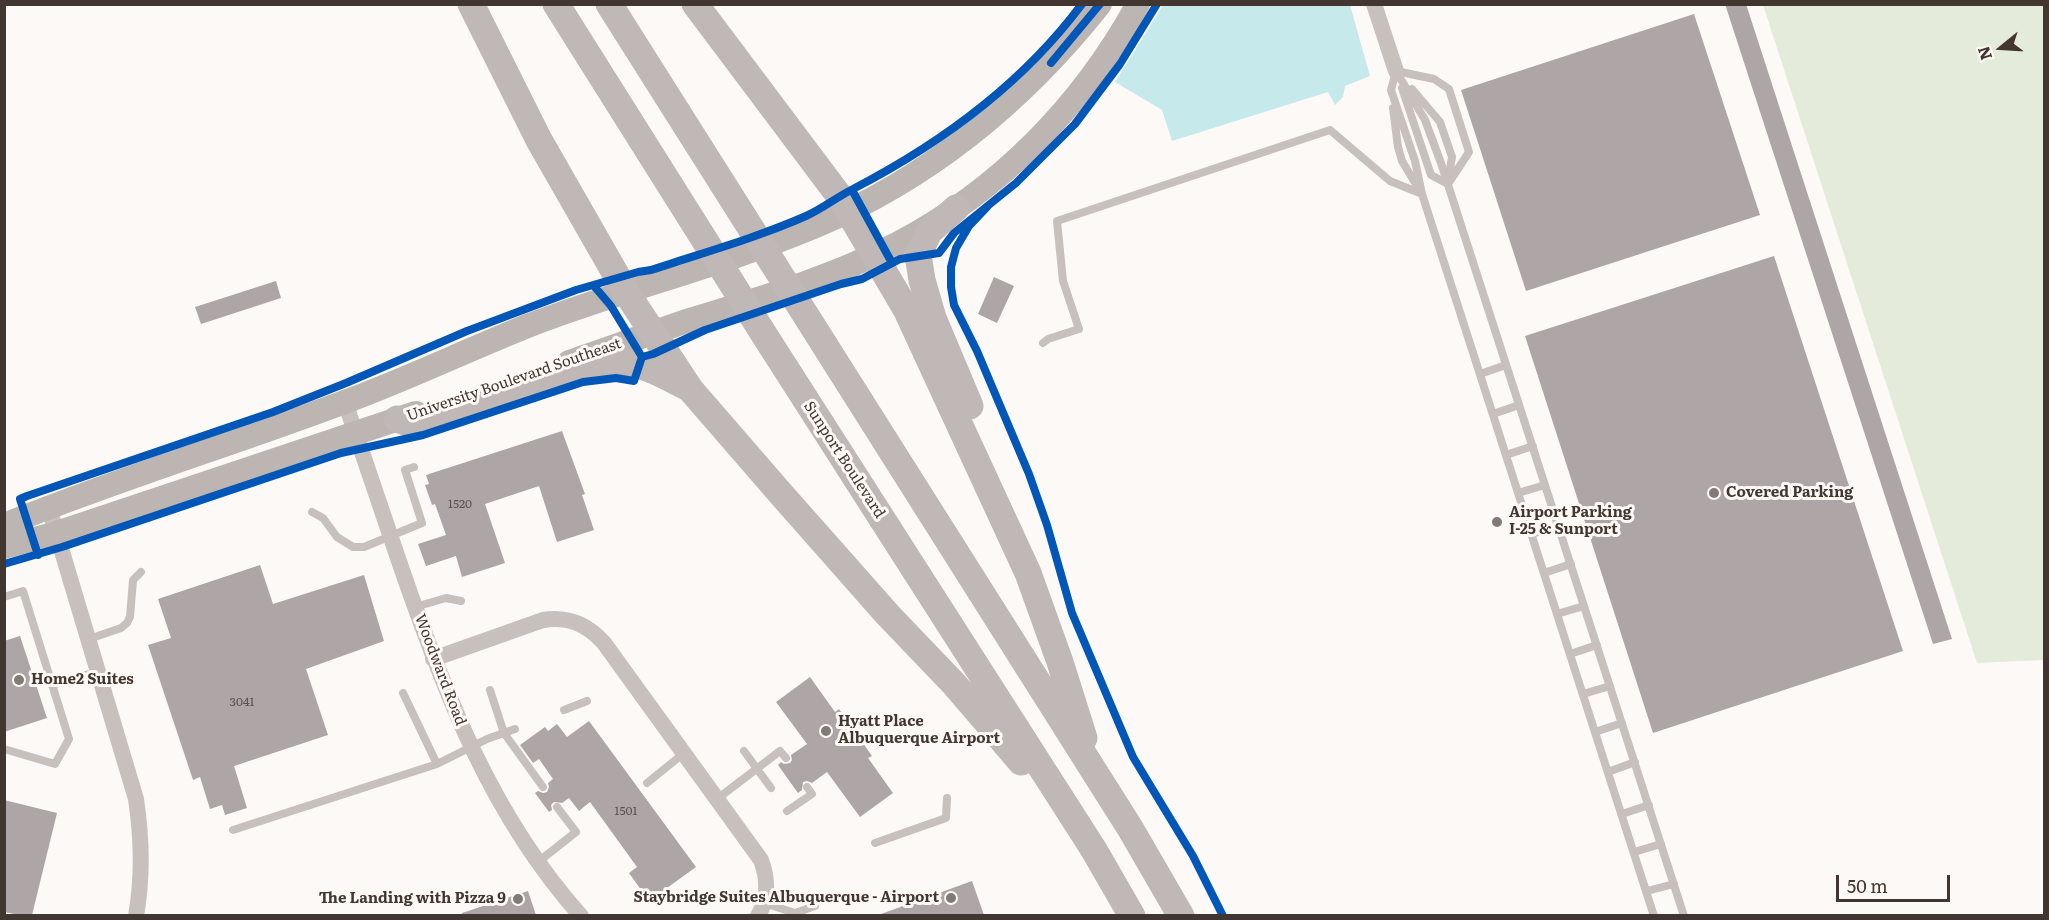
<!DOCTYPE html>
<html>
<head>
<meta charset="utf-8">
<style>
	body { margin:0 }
	#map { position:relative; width:2049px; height:920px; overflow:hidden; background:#fdf9f7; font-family:Literata,serif }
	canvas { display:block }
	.frame { position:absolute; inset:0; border:6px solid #423630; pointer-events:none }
	.north { position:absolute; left:1971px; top:18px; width:60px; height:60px; -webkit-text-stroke:4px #fff8f5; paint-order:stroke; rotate:252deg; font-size:16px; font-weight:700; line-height:24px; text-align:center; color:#423630 }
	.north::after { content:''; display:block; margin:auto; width:21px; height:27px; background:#423630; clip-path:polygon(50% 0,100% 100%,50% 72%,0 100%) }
	.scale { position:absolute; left:1836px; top:875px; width:114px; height:27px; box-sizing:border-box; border:3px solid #423630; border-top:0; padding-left:8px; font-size:18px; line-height:21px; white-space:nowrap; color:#423630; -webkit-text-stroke:4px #fff8f5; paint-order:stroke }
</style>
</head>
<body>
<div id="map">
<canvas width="2049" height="920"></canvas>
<div class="frame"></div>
<div class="north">N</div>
<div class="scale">50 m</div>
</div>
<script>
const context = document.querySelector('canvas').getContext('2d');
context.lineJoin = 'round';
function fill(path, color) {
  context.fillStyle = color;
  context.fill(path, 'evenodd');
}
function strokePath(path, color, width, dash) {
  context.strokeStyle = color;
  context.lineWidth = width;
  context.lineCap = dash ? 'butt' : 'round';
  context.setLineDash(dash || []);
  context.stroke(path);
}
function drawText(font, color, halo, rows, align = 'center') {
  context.font = font + ' Literata,serif';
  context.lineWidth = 6;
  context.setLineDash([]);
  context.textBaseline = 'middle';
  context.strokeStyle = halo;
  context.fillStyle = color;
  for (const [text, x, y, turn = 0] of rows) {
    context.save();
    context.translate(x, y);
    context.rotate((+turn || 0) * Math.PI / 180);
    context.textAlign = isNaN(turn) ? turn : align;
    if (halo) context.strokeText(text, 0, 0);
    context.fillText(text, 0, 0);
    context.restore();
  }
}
fill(new Path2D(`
	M1763,5H2044V660L1977,663Z`), '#e4ebda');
fill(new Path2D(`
	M1164,4L1350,5L1370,76L1345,86L1343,97L1335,105L1328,92L1172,141L1162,110L1115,82Z`), '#c6e9ec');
fill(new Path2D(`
	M1725,4H1746L1952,639L1933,644Z
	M1694,14L1760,215L1526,291L1461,90Z
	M1774,256L1903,651L1653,733L1525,336Z
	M994,277L1014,286L997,323L978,314Z
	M276,281L281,298L201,324L195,307Z
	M562,431L585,494L582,495L594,530L557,542L539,486L485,504L505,563L462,577L456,556L426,566L418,544L446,535L435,504L432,505L425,485L429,484L426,475Z
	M260,565L273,604L364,575L384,641L306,669L328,735L234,766L247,808L225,815L222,805L210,809L200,777L193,780L148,645L171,638L158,599Z
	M20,636L47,718L4,732V641Z
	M810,677L835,712L839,709L872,756L868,758L893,793L860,817L827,772L812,783L807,781L803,782L802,790L798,793L778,765L781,762L784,764L790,763L792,760L791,755L807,744L776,702Z
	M589,721L696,867L649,901L629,873L637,867L590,802L579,811L569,798L562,803L554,802L551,805L552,810L549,812L535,793L538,791L543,793L547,792L549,787L548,783L553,779L539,759L533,763L520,745L545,727L548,731L557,724L567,737Z
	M4,800L57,813L32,915H20L4,912Z
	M972,881L984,915H881V914Z
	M528,891L536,915H462V913Z`), '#aea5a7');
strokePath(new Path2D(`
	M1396,71L1425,120L1441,163L1684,916
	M1396,71L1391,90L1415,161L1422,194L1654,916
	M1396,71L1434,79L1449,89L1469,152L1448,184
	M1402,88L1431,175L1448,184
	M1412,89L1440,122L1452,157L1448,181
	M1393,108L1398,147L1402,161L1417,186
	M1043,343L1048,339L1079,329L1063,281L1057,221L1330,130L1390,181L1422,194
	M1480,374L1506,365
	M1493,414L1519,405
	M1506,455L1533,446
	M1518,493L1545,485
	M312,512L323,518L337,537L353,547H364L422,523L405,470L414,467
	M1532,534L1558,526
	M1544,573L1571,564
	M4,597L23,591L69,739L55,764L4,749
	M415,607L446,598L461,601
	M1557,614L1584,606
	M89,639L121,628L127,623L130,617L133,580L141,572
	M1570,654L1597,645
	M52,685L99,671
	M490,690L504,733L543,787
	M403,693L437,764
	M1583,694L1610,686
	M564,710L587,701
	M1595,732L1622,723
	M744,751L771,788
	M1608,772L1635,762
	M647,783L684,753
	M717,799L780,751L786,758
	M787,811L812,794L807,787
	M1622,814L1649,805
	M233,830L437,764L487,739L515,729
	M875,843L946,818L947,798
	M1634,852L1661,844
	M538,862L576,832L557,807
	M1647,891L1674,884
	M764,903L795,913L815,906`), '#c7c0bd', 8);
strokePath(new Path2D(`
	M1374,4L1396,71
	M345,402C364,458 383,514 402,570C445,694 492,817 581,916
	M49,508L136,799C142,839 143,876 136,916
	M433,659L543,620C568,616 587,624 604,643L761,860C768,879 769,897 758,916`), '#c7c0bd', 16);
strokePath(new Path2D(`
	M569,362C610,348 651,333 693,319C762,298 833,277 897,244C1000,190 1082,106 1138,4
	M4,525C115,480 230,445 342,403C405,380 467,350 530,325C624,289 723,265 816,226C929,178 1024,100 1100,4
	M4,547L57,533L416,413`), '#bcb5b2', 24);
strokePath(new Path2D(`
	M471,4L539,140L626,292L690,389L781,494L888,615L955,685L1021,762
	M556,4L765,336L1094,850L1132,916
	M609,4L1130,828L1181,916
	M695,4L840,197L907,311L1028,573L1060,662L1084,738
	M956,208L929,232L918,255L922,280L933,318L970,406
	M397,419L410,424L433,420L589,368C601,365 614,361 627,363C649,366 671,379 690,389`), '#c0b8b6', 27);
strokePath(new Path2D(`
	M1051,63L1100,4
	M852,190L892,263
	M987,207L969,226L956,248L951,267V287L954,305L977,351L1029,474L1047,525L1072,613L1133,757L1193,856L1223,916
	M594,286L611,306L642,357L653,354L705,330L841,284L862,279L900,259L939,253L954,233L1016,183L1075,124L1120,64L1157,4
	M38,555L20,499L27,496L273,412L346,383L467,331L576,290L638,272L651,270C702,253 756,238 806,216C822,209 837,197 853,189C940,144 1023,83 1082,4
	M4,564L62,547L341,453L423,435L583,382L616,378L634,381L642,357`), '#0057b8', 8);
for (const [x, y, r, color] of [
	[1714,493,6,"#837a76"],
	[1497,522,6,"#837a76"],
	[19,680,6,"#837a76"],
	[826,731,6,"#837a76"],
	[951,898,6,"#837a76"],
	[518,899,6,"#837a76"]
]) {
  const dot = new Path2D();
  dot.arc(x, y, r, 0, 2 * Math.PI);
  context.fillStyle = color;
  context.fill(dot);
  strokePath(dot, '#fff8f5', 2);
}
drawText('12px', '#5d524e', null, [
	["1520",460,504],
	["3041",242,702],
	["1501",626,811]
]);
drawText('15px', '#423630', '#fff8f5', [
	["University Boulevard Southeast",514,380,-19],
	["Sunport Boulevard",844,460,57],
	["Woodward Road",440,670,69]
]);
drawText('bold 15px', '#423630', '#fff8f5', [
	["Covered Parking",1726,493],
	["Airport Parking",1509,513],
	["I-25 & Sunport",1509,530],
	["Home2 Suites",31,680],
	["Hyatt Place",838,722],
	["Albuquerque Airport",838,739],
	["Staybridge Suites Albuquerque - Airport",939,898,"right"],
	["The Landing with Pizza 9",506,899,"right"]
], 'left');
</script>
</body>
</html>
